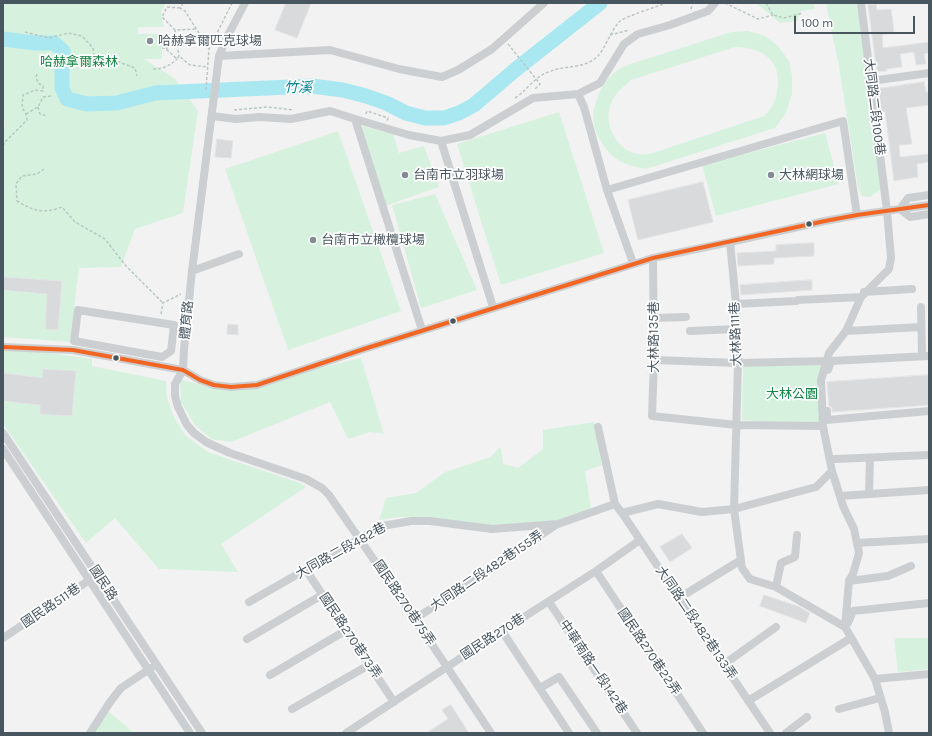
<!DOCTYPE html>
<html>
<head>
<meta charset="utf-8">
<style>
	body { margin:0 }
	#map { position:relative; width:932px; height:736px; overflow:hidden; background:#f3f2f2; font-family:Karla,sans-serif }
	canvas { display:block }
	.frame { position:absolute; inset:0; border:4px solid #485660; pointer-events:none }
	.scale { position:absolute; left:794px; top:16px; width:121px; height:18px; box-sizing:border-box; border:2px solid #485660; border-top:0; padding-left:5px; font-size:12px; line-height:14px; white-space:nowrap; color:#485660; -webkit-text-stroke:3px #fff; paint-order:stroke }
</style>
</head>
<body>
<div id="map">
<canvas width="932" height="736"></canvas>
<div class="frame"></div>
<div class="scale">100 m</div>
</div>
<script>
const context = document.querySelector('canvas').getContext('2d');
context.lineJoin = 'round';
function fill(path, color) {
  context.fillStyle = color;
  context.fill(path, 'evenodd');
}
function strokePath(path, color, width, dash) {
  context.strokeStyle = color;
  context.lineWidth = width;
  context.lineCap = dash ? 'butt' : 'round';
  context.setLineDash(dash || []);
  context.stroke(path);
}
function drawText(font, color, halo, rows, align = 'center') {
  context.font = font + ' Karla,"Noto Sans TC",sans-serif';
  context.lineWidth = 3.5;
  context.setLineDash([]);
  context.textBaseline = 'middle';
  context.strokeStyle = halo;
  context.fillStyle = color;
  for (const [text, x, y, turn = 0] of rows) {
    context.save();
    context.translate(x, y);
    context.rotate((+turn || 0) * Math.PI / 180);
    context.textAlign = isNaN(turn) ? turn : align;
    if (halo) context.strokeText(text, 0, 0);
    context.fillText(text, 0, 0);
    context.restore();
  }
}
fill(new Path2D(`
	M3,3H165L161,13L164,27H138V34H162V59H144L174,78L198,111L183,213L135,229L121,267L79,268L70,342L3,337V138L5,121L3,120Z
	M756,3H813L815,9L801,11L797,21L780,23Z
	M826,3H859L881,189L870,197L861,196L858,187L839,67Z
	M748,31L765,36L778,46L789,61L792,76V94L786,113L775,128L646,169C620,164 610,159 597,134C586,115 601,78 621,68C631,63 644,60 656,56C681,48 706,40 731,32ZM735,47C759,47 780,58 778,85C777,92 776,100 772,106C770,110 767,113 764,116L650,154C646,154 641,155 637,154C615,149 602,121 612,101C616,92 624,87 631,80Z
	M559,112L604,253L501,285L457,144Z
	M362,126L393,134L399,153L424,146L439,187L385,206L371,164Z
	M338,131L401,311L288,350L225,169Z
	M825,133L839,184L716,216L702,165Z
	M435,194L477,290L421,308L392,205Z
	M3,350L37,351L92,359V366L166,381L167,398L174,417L185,435L208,452L300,483L306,487L221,544L238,572L159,569L115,518L86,543L3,424Z
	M361,358L384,434L370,432L348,439L330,402L231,442L211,439L195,425L181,402L180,379L215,389L256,388L298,373Z
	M824,363L823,426L742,420L743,367Z
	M594,422L602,465L585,471L591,508L556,522L493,527L431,517H400L379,520L386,498L416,493L445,472L491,457L495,452L501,447L503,464L518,468L543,449V430Z
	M894,638H929V669L898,672Z
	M108,711L134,733H94Z`), '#d6f2df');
strokePath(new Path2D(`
	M3,39L35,43H54L63,51L64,59L62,68V88L67,99L87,104L117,103L155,93L312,86L343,90L366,96L386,103L406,113L425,118H444L459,113L474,105L515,70L600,3`), '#aae8f1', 15);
const building = new Path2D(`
	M286,3H311L297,38L275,30Z
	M876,4L877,10L891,9L893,23L894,33L882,35L883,48L929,42V53L924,54L926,64L916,65L914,52L900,54L902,67L886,69L887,71L877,72L868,5Z
	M924,82L926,92H929V105L906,108L912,144L899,145L900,157L929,154V162L917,164L918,177L894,181L885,111L880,112L877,89Z
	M217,139L233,141L231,158L215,157Z
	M703,182L713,222L638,240L628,200Z
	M814,243V256L774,258V264L738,266L737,253L776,251V245Z
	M3,277L62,281L58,330L45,329L47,294L3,290Z
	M812,280V290L741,295L740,285Z
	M228,324L238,325V335L227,334Z
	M43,369L76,371L72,416L40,414V405L3,401V373L42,378Z
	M929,375V405L832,412V408L829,406L827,382Z
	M682,534L692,548L670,562L660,547Z
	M764,595L800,607L810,613L806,623L760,606Z
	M451,705L469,733H426L448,719L442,710Z`);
fill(building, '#d9dadb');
strokePath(building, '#e4e4e5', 1);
strokePath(new Path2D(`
	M183,3L180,8L185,11L209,49
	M725,3L758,19L773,15
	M766,3L773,15L784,18L803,13
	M180,8L167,7L162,17L175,30L196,29
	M691,9L693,3
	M175,30L179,56
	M25,32L49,38L68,33L82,36L93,48L95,65L116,61L135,68L137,76
	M610,35L629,30
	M508,44L540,84L534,90
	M162,48H165L177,59L179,56L190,65L208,67
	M166,49L176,39
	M153,69C164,69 169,66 177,59
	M206,90L209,49L232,3
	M515,98C529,89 533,77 551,71C566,65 584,69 597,57C606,48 610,31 620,21C627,16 656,7 666,3
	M38,107L40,114L47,116
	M234,110L267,107L294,110
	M26,114L38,107L43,97L51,96
	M366,114L367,111L388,118L387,121
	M3,146L5,142L27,120L26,114L22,107L23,95L35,90L43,91V86L38,83L36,77L38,72
	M44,169L37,174L22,176L16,184L17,201C34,211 43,214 62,207L75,222L105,239L126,266L163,303
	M161,314L163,303L181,294`), '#b9c7c2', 1.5, [3, 2]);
strokePath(new Path2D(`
	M245,3L226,39L219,56L192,271L184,349L183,370L175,384V396L178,407L187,425L194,433L206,442L230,453L306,479L322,488L329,495L415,619L491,733
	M219,56L330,50L399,69L442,77L458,70L492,49L544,3
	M871,81L929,73
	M578,94L584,107L607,190
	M212,116L236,119L259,117L291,119L330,111L355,119L422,330
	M355,119L409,135L441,141L470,135L533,98L578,94L600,83L624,44L638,34L670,25L708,11L715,3
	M441,141L493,307
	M929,195L908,198L900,209L910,217L929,214
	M730,242L736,304L738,363L734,509L816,487L832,471
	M653,258L654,360L652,416L737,425L823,426
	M633,263L607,190L843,121L857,215
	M192,271L239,254
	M864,292L912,289
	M798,300L861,297
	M736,304L796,301
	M921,307L922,356
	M78,310L174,325L171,351L162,357L74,341Z
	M654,318L686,317
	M690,331L737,329
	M846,331L921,327
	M3,347L73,350L183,370L200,380L214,385L231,387L257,385L364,349L653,258L730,242L825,221L857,215L929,205
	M654,360L738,363L827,361
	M828,370L831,361L929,356
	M827,411V420L929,411
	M598,427L615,504
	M3,433L202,733
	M3,449L190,733
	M835,459L929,455
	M869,494L870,458
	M840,496L929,490
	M622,513L770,733
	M857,543L929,539
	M306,570L394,702
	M596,571L703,733
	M849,581L888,576L911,566
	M776,587L781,563L795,557L797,535
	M679,598L741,560
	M249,602L382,526L411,521H430L492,529L558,524L615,504L622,513L658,504L702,512L734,509L742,568L750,579L776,587L845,627L875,679L929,674
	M549,602L637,733
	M415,619L556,525
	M848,623L853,611L929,603
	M845,627L849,581L853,574L859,553L854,529L843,506L832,471L823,426L821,380L829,353L846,331L861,297L889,269L891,258L887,211L861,3
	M502,631L569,733
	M3,638L94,577
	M247,639L322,595
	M723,665L776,627
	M270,675L345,631
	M875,679L885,712L889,733
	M540,688L559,677L597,733
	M748,701L851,638
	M292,709L369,665
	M839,709L880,698
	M90,733L110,702L121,688L151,668
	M346,733L502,631L596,571L640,540
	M786,733L807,717`), '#cccfd1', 8);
strokePath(new Path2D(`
	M3,347L73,350L183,370L200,380L214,385L231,387L257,385L364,349L653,258L825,221L857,215L929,205`), '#f26522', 4);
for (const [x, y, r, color] of [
	[150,41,4,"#848d93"],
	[405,175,4,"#848d93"],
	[771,175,4,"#848d93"],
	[809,224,3.5,"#485660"],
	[313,240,4,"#848d93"],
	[453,321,3.5,"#485660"],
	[116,358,3.5,"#485660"]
]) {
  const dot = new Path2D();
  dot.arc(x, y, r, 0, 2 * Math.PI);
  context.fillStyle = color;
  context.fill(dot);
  strokePath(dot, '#fff', 1.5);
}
drawText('13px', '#485660', '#fff', [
	["哈赫拿爾匹克球場",158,41],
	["台南市立羽球場",413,175],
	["大林網球場",779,175],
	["台南市立橄欖球場",321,240]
], 'left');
drawText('13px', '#138644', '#fff', [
	["哈赫拿爾森林",79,62],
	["大林公園",792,394]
]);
drawText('13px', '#485660', '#fff', [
	["大同路二段100巷",874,107,83],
	["體育路",187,320,-84],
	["大林路111巷",736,334,-92],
	["大林路135巷",654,337,-90],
	["大同路二段482巷",341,551,-29],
	["大同路二段482巷155弄",487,571,-34],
	["國民路",103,583,57],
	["國民路270巷75弄",404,603,56],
	["國民路511巷",51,606,-34],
	["大同路二段482巷133弄",696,623,56],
	["國民路270巷73弄",350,636,56],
	["國民路270巷",493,637,-33],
	["國民路270巷22弄",649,652,56],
	["中華南路一段142巷",593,667,56]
]);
drawText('italic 14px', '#088294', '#fff', [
	["竹溪",298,88]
]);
</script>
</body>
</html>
